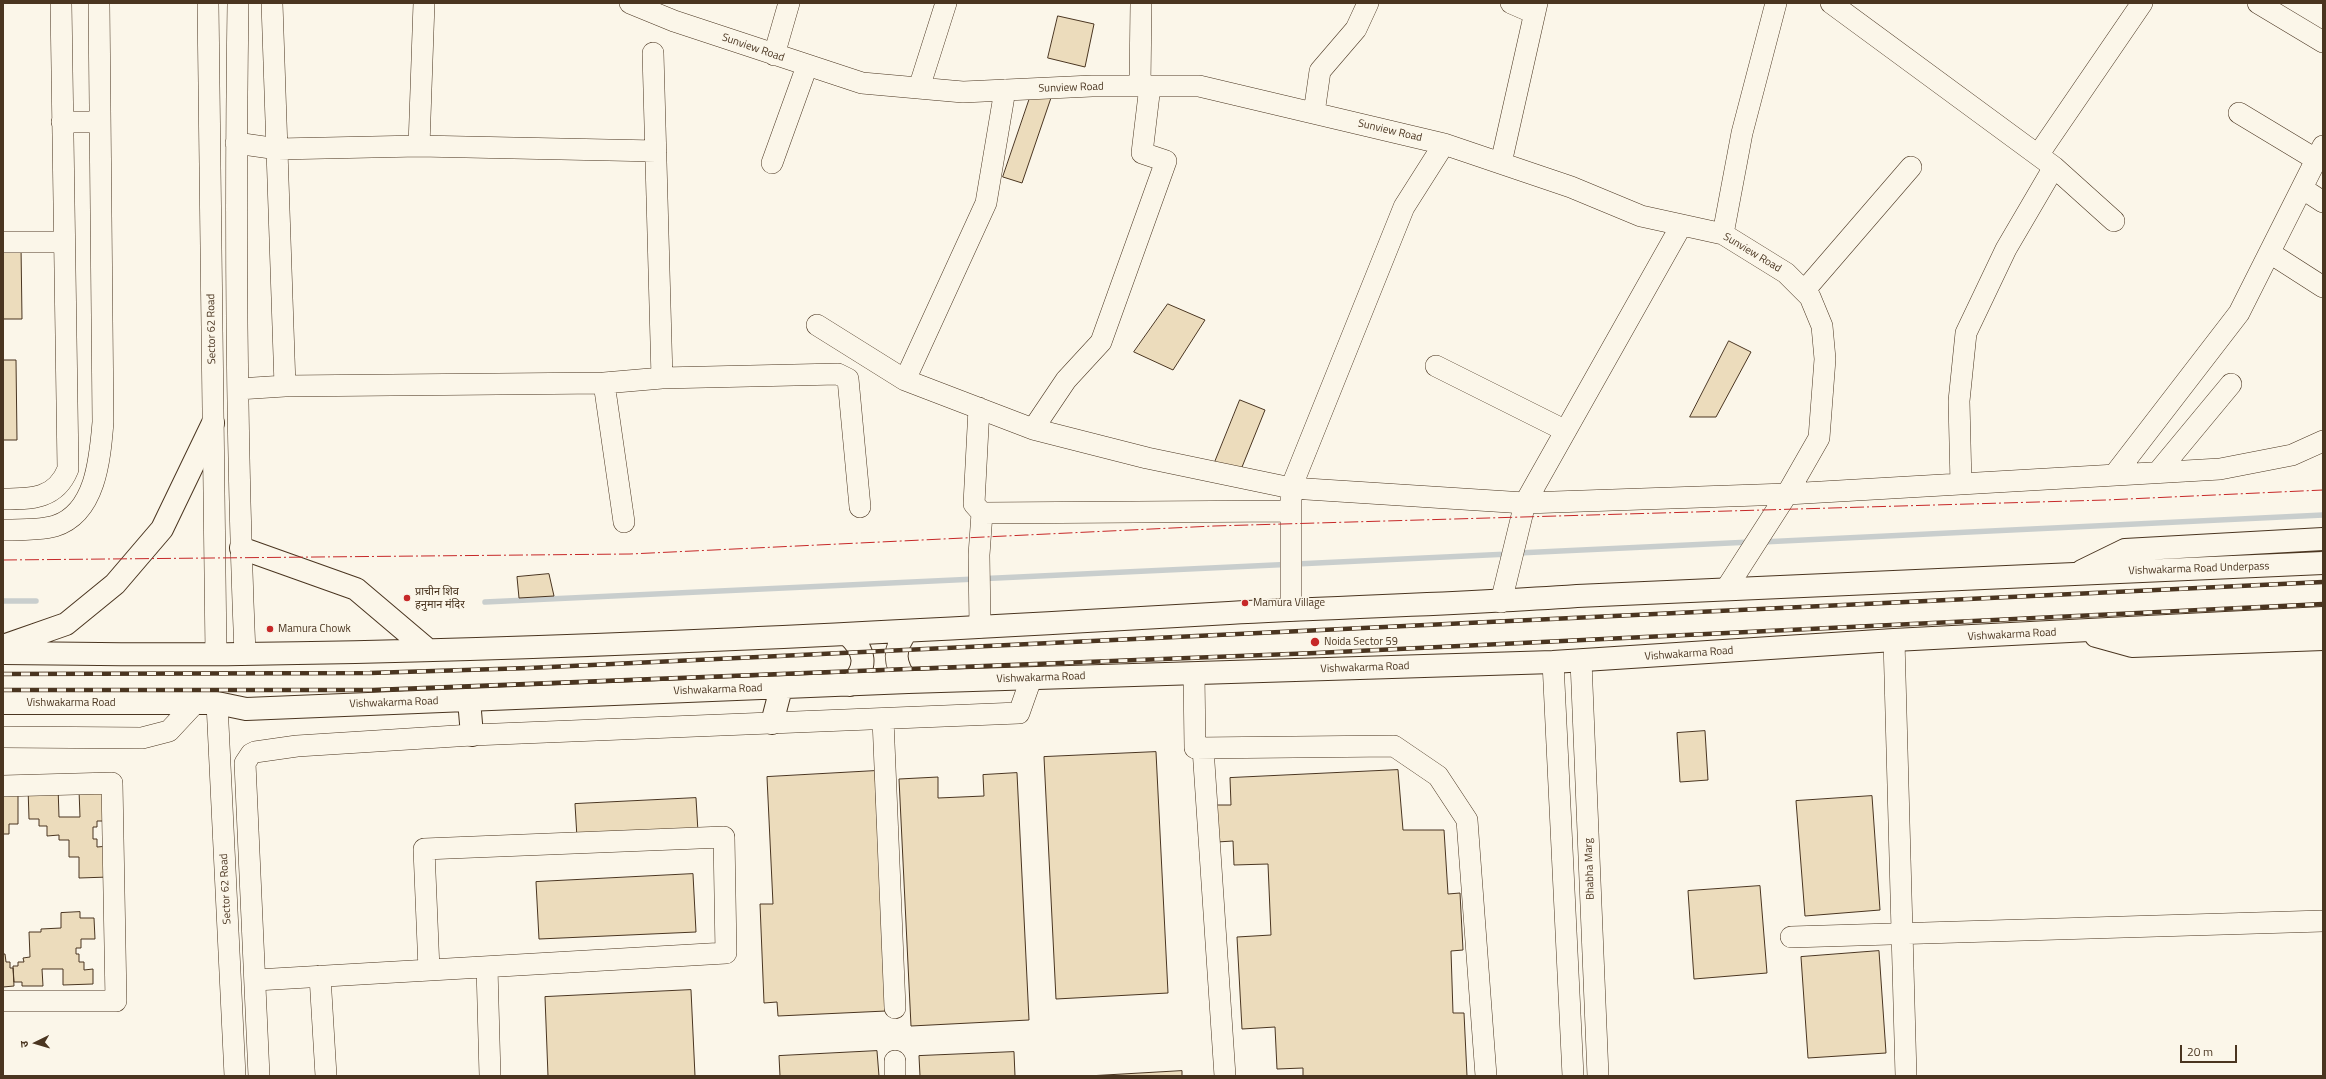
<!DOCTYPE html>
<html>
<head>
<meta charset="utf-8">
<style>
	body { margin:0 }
	#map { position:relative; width:2326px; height:1079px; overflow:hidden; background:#fbf6e9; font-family:"Titillium Web","Noto Sans Devanagari",sans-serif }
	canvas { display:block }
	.frame { position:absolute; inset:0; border:4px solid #4a3520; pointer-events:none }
	.north { position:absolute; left:16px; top:1023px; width:40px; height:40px; -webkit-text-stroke:3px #fbf6e9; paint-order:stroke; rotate:265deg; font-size:11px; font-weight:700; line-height:16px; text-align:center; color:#4a3520 }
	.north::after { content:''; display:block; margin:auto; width:14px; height:18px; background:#4a3520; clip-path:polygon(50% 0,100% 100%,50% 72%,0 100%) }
	.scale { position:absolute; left:2180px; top:1045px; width:57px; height:18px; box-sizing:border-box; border:2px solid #4a3520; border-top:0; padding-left:5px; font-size:12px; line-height:14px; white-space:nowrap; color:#4a3520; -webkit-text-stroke:3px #fbf6e9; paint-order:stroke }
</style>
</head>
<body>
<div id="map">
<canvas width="2326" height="1079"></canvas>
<div class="frame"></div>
<div class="north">उ</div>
<div class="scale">20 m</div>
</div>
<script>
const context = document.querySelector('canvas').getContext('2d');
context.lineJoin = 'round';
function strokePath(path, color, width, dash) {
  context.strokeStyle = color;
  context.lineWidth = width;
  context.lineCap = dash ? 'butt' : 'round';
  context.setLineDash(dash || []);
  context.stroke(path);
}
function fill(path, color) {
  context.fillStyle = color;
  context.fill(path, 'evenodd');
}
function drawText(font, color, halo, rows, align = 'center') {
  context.font = font + ' "Titillium Web","Noto Sans Devanagari",sans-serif';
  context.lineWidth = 3;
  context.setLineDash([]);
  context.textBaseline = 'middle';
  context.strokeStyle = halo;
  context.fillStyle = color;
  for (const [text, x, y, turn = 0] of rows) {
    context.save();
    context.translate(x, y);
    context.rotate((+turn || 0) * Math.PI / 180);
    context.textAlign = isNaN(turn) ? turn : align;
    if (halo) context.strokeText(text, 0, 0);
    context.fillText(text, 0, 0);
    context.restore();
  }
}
strokePath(new Path2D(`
	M1762,542L2323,515
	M1518,553L1751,542
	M3,601H36
	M485,602L1509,554`), '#c9cecd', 5.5);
const building = new Path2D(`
	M1058,16L1094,24L1085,67L1048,58Z
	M1035,83L1054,89L1022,183L1003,177Z
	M3,246H21L22,319H3Z
	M1168,304L1205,320L1173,370L1134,352Z
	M1729,341L1751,352L1716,417H1690Z
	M3,360H16L17,440H3Z
	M1240,400L1265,410L1240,472L1215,462Z
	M549,574L554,596L519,598L517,577Z
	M1705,731L1708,780L1680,782L1677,733Z
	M1156,752L1168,993L1056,999L1044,757Z
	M1398,770L1403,830H1444L1448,894L1460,893L1463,950L1451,951L1453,1013H1464L1467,1076H1303V1068L1277,1069L1275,1027L1242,1029L1237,937L1271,935L1268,864L1234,865L1233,841L1217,842L1215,805H1231L1230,778Z
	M875,771L886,1011L778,1016L777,1002L764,1003L760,904H773L767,777Z
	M1017,773L1029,1020L911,1026L899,779L938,777V798L984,796L983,775Z
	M58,786L59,817H80L79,790H110V821H97V827H93V839H97V847L109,846V877L79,878V857H69V840H59V835L47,836V826H39V819H29L28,787Z
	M18,793V824H9V834H3V794Z
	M1872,796L1880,910L1805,916L1796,801Z
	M696,798L698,832L577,838L575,804Z
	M693,874L696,932L539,939L536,882Z
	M1760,886L1767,973L1694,979L1688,891Z
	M80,912V918H94L95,939H81V948H76V954H79V962H84V970L93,969V984L63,985V969H42L43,986H22V982H14L13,966H18V962H24L23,958L30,957L29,932H41V929L61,928V913Z
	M1879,951L1886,1053L1808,1058L1801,957Z
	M3,954H5L6,962H10V968H13L14,986L3,987Z
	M691,990L695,1076H548L545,997Z
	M877,1051L879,1076H780L779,1056Z
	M1014,1052L1015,1076H920L919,1056Z
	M1182,1071V1076H1088Z`);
fill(building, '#ecdcbc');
strokePath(building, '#4a3520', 1);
const minor = new Path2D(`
	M208,3L216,654
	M238,3C235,220 236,437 245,654
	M272,3L285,386
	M630,3L674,21L862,83L963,92L1092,86H1199L1444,144L1571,187L1641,216L1723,234L1786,273L1810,297L1822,326L1825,359L1819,438L1787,494L1726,589
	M1511,3L1534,13
	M1831,3L2054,167L2114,221
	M2258,3L2323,42
	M653,53L662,378
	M774,55L789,3
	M1140,86L1141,3
	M919,88L946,3
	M1314,113L1320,71L1356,29L1368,3
	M2239,113L2317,160
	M62,122H100
	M236,143L278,149L419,146L656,151
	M419,146L424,3
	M2038,155L2142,3
	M772,163L807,66
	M1501,163L1537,3
	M2303,189L2323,202
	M1723,234L1742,133L1776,3
	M3,242H64
	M2270,253L2323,287
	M1804,291L1911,167
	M817,325L905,380L1033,429L1147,458L1291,488L1525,503L1787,494L2220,469L2292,455L2323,441
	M1436,366L1564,430
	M905,380L986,203L1005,90
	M604,383L624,522
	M238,389L285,386L604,383L662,378L838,374L848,379L860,507
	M979,408L974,504L982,513
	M1033,429L1066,380L1101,342L1166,161L1142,153L1150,86
	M2158,472L2231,384
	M2115,474L2239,313L2323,146
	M1961,484L1959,401L1966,333L2006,249L2054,167
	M3,499C32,499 56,499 68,469L61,3
	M3,530C17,530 42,530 55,526C96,513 100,458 103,422L99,3
	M1501,602L1525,503L1681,226
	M1291,610V488L1404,207L1444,144
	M980,627L979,555L982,513L1290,511
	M1894,640L1906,1076
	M1581,661L1598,1076
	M1553,662L1573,1076
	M1194,674L1195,748L1394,746L1438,776L1467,820L1486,1076
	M217,703L235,1076
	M883,719L895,1008
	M3,737L142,738L169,731L196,702
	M1203,748L1225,1076
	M3,786L112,783L116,1001H3
	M1791,937L2323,921
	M487,967L490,1076
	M320,976L326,1076
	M256,980L726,953L724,837L424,849L429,970
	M895,1061V1076
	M259,1076L245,763L251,754L255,752L297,746L472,735L1019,713L1031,679`);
const major = new Path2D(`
	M241,548L356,589L428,650
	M2082,571L2125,550L2323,539
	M907,631C893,649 893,664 908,682
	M847,634C865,650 869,667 850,685
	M2096,636L2132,646L2323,639
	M3,646L66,624L115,584L162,529L213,423
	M3,653C82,654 161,655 241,654C570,650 900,632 1229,613C1345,607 1461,604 1577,596L2323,563
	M469,700L472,735
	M3,703H217L246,709L908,682L1553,662L1894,640L2323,618
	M772,723L781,688`);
strokePath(minor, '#4a3520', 22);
strokePath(major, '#4a3520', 24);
strokePath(minor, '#fbf6e9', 21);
strokePath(major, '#fbf6e9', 22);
const rail = new Path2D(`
	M3,674L370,673L529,668L2323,582
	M3,690H373L1316,653L2323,604`);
strokePath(rail, '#4a3520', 4.5);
strokePath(rail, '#fbf6e9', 3, [9]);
strokePath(new Path2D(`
	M3,560L630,554L1214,526L2106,500L2323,490`), '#c62828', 1, [14, 3, 2, 3]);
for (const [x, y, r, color] of [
	[407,598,4,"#c62828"],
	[1245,603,4,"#c62828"],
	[270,629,4,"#c62828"],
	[1315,642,5,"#c62828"]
]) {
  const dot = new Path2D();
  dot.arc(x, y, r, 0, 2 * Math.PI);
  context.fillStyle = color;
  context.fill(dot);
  strokePath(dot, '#fbf6e9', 1.5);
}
drawText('11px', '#4a3520', '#fbf6e9', [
	["Sunview Road",753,48,19],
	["Sunview Road",1071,88,-2],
	["Sunview Road",1390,131,13],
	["Sunview Road",1752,253,31],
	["Sector 62 Road",212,329,-91],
	["Vishwakarma Road Underpass",2199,569,-2],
	["Vishwakarma Road",2012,635,-3],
	["Vishwakarma Road",1689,654,-4],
	["Vishwakarma Road",1365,668,-2],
	["Vishwakarma Road",1041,678,-2],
	["Vishwakarma Road",718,690,-2],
	["Vishwakarma Road",71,703],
	["Vishwakarma Road",394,703,-2],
	["Bhabha Marg",1590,869,-92],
	["Sector 62 Road",226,889,-93]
]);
drawText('11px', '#4a3520', '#fbf6e9', [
	["प्राचीन शिव",415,592],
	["हनुमान मंदिर",415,605],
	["Mamura Village",1253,603],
	["Mamura Chowk",278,629],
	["Noida Sector 59",1324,642]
], 'left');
</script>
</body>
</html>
